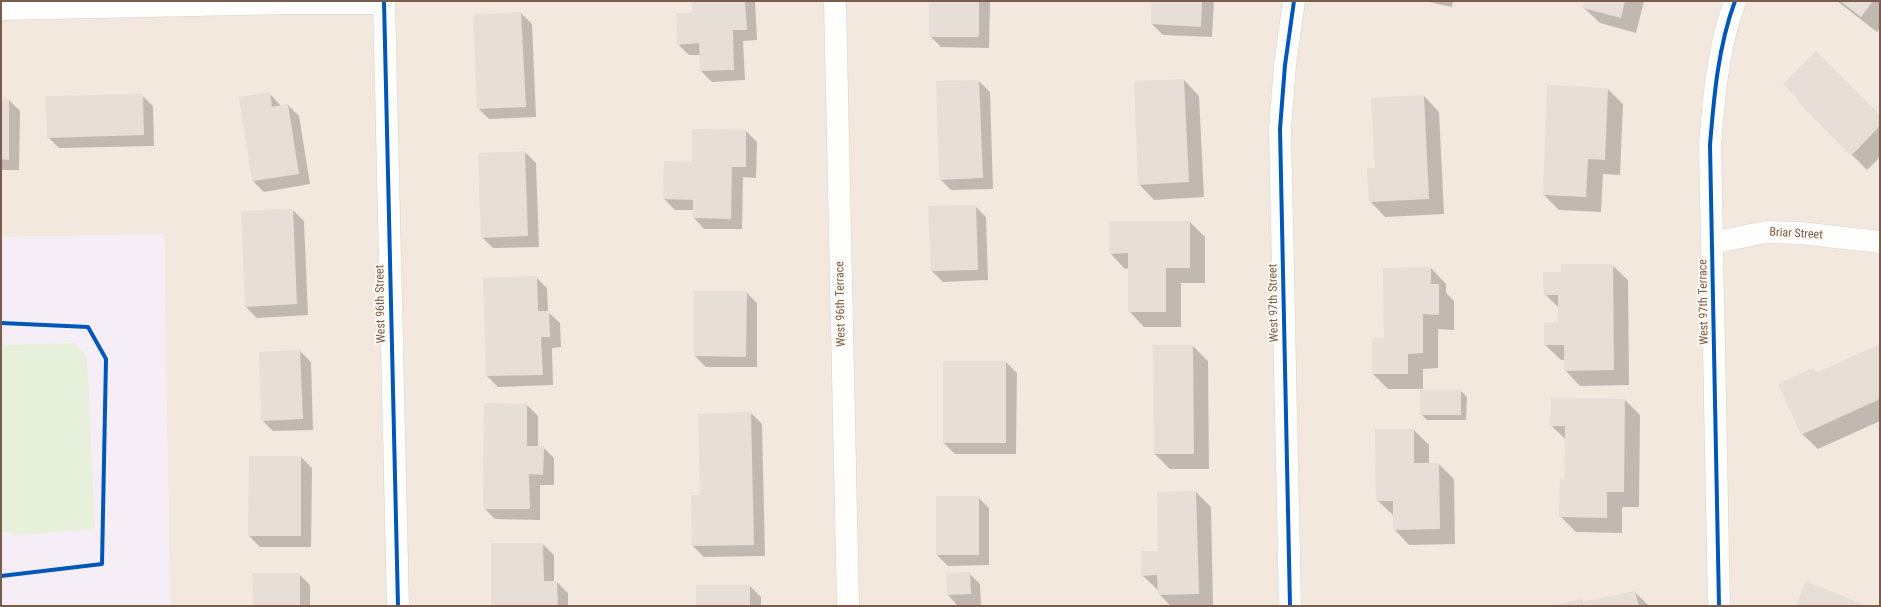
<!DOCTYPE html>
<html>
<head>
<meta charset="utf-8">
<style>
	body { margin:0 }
	#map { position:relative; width:1881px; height:607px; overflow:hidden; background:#f9f5f0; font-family:"Roboto Condensed",sans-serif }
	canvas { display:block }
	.frame { position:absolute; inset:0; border:2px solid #7a5c4d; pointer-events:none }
</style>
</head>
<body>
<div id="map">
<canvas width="1881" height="607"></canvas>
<div class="frame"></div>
</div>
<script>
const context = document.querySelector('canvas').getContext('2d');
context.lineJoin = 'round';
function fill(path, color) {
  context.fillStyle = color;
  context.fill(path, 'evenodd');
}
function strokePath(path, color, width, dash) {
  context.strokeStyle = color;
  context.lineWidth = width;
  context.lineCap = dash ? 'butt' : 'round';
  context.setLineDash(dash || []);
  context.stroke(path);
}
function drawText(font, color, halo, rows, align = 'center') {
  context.font = font + ' "Roboto Condensed",sans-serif';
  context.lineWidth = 4;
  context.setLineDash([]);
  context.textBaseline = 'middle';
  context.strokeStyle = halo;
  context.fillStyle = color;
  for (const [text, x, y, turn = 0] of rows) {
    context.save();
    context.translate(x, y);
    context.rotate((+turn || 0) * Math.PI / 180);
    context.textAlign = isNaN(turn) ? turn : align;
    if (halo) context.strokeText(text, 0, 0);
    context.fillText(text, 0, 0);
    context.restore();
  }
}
fill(new Path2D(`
	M1,1H1880V606H170L164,235L1,237Z`), '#f2e8de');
fill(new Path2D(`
	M164,234L170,606H1V237Z`), '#f6eef6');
fill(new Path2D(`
	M74,343L87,357L95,529L19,535L1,531V345Z`), '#e7f0db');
fill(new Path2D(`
	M693,1H755L757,40L743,41L745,80L712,82L701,71L700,55H689L678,44L694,14Z
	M930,1H990L989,48L941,47L930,36Z
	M1153,1H1214L1212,37L1163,35L1152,24Z
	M1424,1H1453L1452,7Z
	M1586,1H1644L1636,33L1600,23L1584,8Z
	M1837,1H1880V28L1877,32Z
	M521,13L532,24L536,117L489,119L478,108Z
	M1184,80L1199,96L1204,197L1154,200L1139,184Z
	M979,81L990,92L993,189L951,190L940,179Z
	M1608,89L1623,104L1620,175L1603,174L1601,212L1559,210L1544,195Z
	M269,93L281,106L288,105L299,116L310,184L264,192L253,181Z
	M142,95L153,106L154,146L59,148L48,137Z
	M1424,96L1439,112L1444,214L1385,217L1370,201L1376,169L1372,99Z
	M1,100H9L20,111L19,170H1Z
	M1798,101L1880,117V157L1867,170Z
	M746,131L757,142L756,178L743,177L742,229H704L694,218V210H675L664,199L693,163Z
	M525,152L536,163L539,247L493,248L482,237Z
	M975,206L986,217L988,280L943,282L932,271L929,207Z
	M293,210L304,221L308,315L257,318L246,307Z
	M1190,222L1205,237V283H1181V327H1144L1129,311V268L1125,269L1110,253Z
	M1612,265L1628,280L1629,385L1580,386L1565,370V360H1561L1545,345L1559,323V308L1545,294L1562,273Z
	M1431,268L1446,284V293L1454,301V330L1438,329V368L1423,369V389H1388L1373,374L1385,339Z
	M536,277L547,288L548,312L560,323L561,347L552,348L553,385L498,387L487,376L485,279Z
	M746,292L757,303V367H706L695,356Z
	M1880,345V421L1818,449L1802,434L1813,370L1817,373Z
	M1193,346L1208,361L1209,469H1170L1155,454Z
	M300,351L311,362L313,430L273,431L262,420Z
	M1006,362L1017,373L1016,454H955L944,443Z
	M1461,391L1467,397L1466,420H1427L1421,414Z
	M1552,399L1625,400L1640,415L1639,507H1622V533L1576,532L1560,516L1565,481L1566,440L1551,425Z
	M527,405L538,416V447H543L554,458V485H540V520L495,519L484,508Z
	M751,413L762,424L765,556L704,557L693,546L692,496H701Z
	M1414,430L1429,445V464H1439L1454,479L1455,544L1409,545L1394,529V516L1377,500Z
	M301,457L312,468L311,547H260L249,536Z
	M1196,492L1211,507L1213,606H1171L1159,594V591L1142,575Z
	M978,497L989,508V565L948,566L937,555Z
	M492,544H543L554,555V582H557L568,593V606H492Z
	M969,573L980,584L981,605L958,606L948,595Z
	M299,574L310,585V606H254Z
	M750,586L761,597V606H697Z
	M1635,592L1649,606H1556L1581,600L1584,603Z`), '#0003');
fill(new Path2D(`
	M692,1H745L747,30H733L734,70L700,71L699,43L677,45L676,13H692Z
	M929,1H979V37H929Z
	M1152,1H1202L1201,27L1151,24Z
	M1585,1H1625L1621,18L1583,8Z
	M1840,1H1873L1861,17Z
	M521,12L526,107L477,109L473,15Z
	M1816,51L1880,115V126L1851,156L1797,101L1799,99L1783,84Z
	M1184,79L1189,182L1138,185L1134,81Z
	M979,80L983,178L939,180L936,81Z
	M1547,85L1608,88L1605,160L1588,159L1586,197L1543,195Z
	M270,92L272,107L288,104L299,174L252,181L239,97Z
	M143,94L144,135L47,138L46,96Z
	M1424,95L1429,199L1369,202L1367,168H1375L1371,98Z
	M1,99H9V160L1,159Z
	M692,129L746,130V167H732L731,219L693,218V200L663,199L664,161L692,162Z
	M525,151L528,236L481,238L478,153Z
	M976,205L978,270L931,271L928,206Z
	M293,209L297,304L245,307L241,211Z
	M1109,221H1190V268H1166V312H1128V253L1109,254Z
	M1561,264H1613L1614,370L1564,371V345H1544V323L1558,322V295H1544L1543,272H1561Z
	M1431,267V284H1439V315L1423,314V353L1408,354V374H1372V338H1384L1383,268Z
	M537,276L538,311H549L550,337H541L543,375L486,376L483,278Z
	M694,291H747L746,357L694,356Z
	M1880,344V399L1801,435L1778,384L1813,368L1816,373Z
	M1153,345H1193L1194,454H1154Z
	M300,350L303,419L261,421L259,352Z
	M943,361H1006V443H943Z
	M1420,390H1461V415H1420Z
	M1551,398L1625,399L1624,492H1607V518L1559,517L1560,479L1564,480L1565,426H1550Z
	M484,403L527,404V446H544L543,475L529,474L530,509H483Z
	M751,412L754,545L692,546L691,495H700L698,414Z
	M1375,429H1414V463H1439L1440,529L1393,530V501H1376Z
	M249,456H301V536H248Z
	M1196,491L1199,594L1158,595L1157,575L1141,576V551H1158L1157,492Z
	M936,496H979V555H936Z
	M491,543H543L544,581H557L558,606H491Z
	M970,572L971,594L947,595L946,573Z
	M252,573H300V606H253Z
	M1806,581L1867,606H1796Z
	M696,585H750V606H696Z
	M1635,591L1639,606H1554L1581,599L1582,602Z`), '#e6ded7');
const minor = new Path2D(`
	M384,1L398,606
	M835,1L848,606
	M1,9L291,3H384
	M1712,243L1766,232L1800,233L1880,242
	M1290,606L1280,129L1285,65L1294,1
	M1719,606L1710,145C1714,96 1718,47 1735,1`);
strokePath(minor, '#d7d1cb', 23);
strokePath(minor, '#fefefd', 22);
strokePath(new Path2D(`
	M384,1L398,606
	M1,323L88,327L106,359L102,564L1,576
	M1290,606L1280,129L1285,65L1294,1
	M1719,606L1710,145C1714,96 1718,47 1735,1`), '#0057b8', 4);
drawText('12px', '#7a5c4d', '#fffaf3', [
	["Briar Street",1796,234,3],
	["West 97th Terrace",1704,302,-91],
	["West 97th Street",1274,303,-91],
	["West 96th Street",381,304,-91],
	["West 96th Terrace",841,304,-91]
]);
</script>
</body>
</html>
